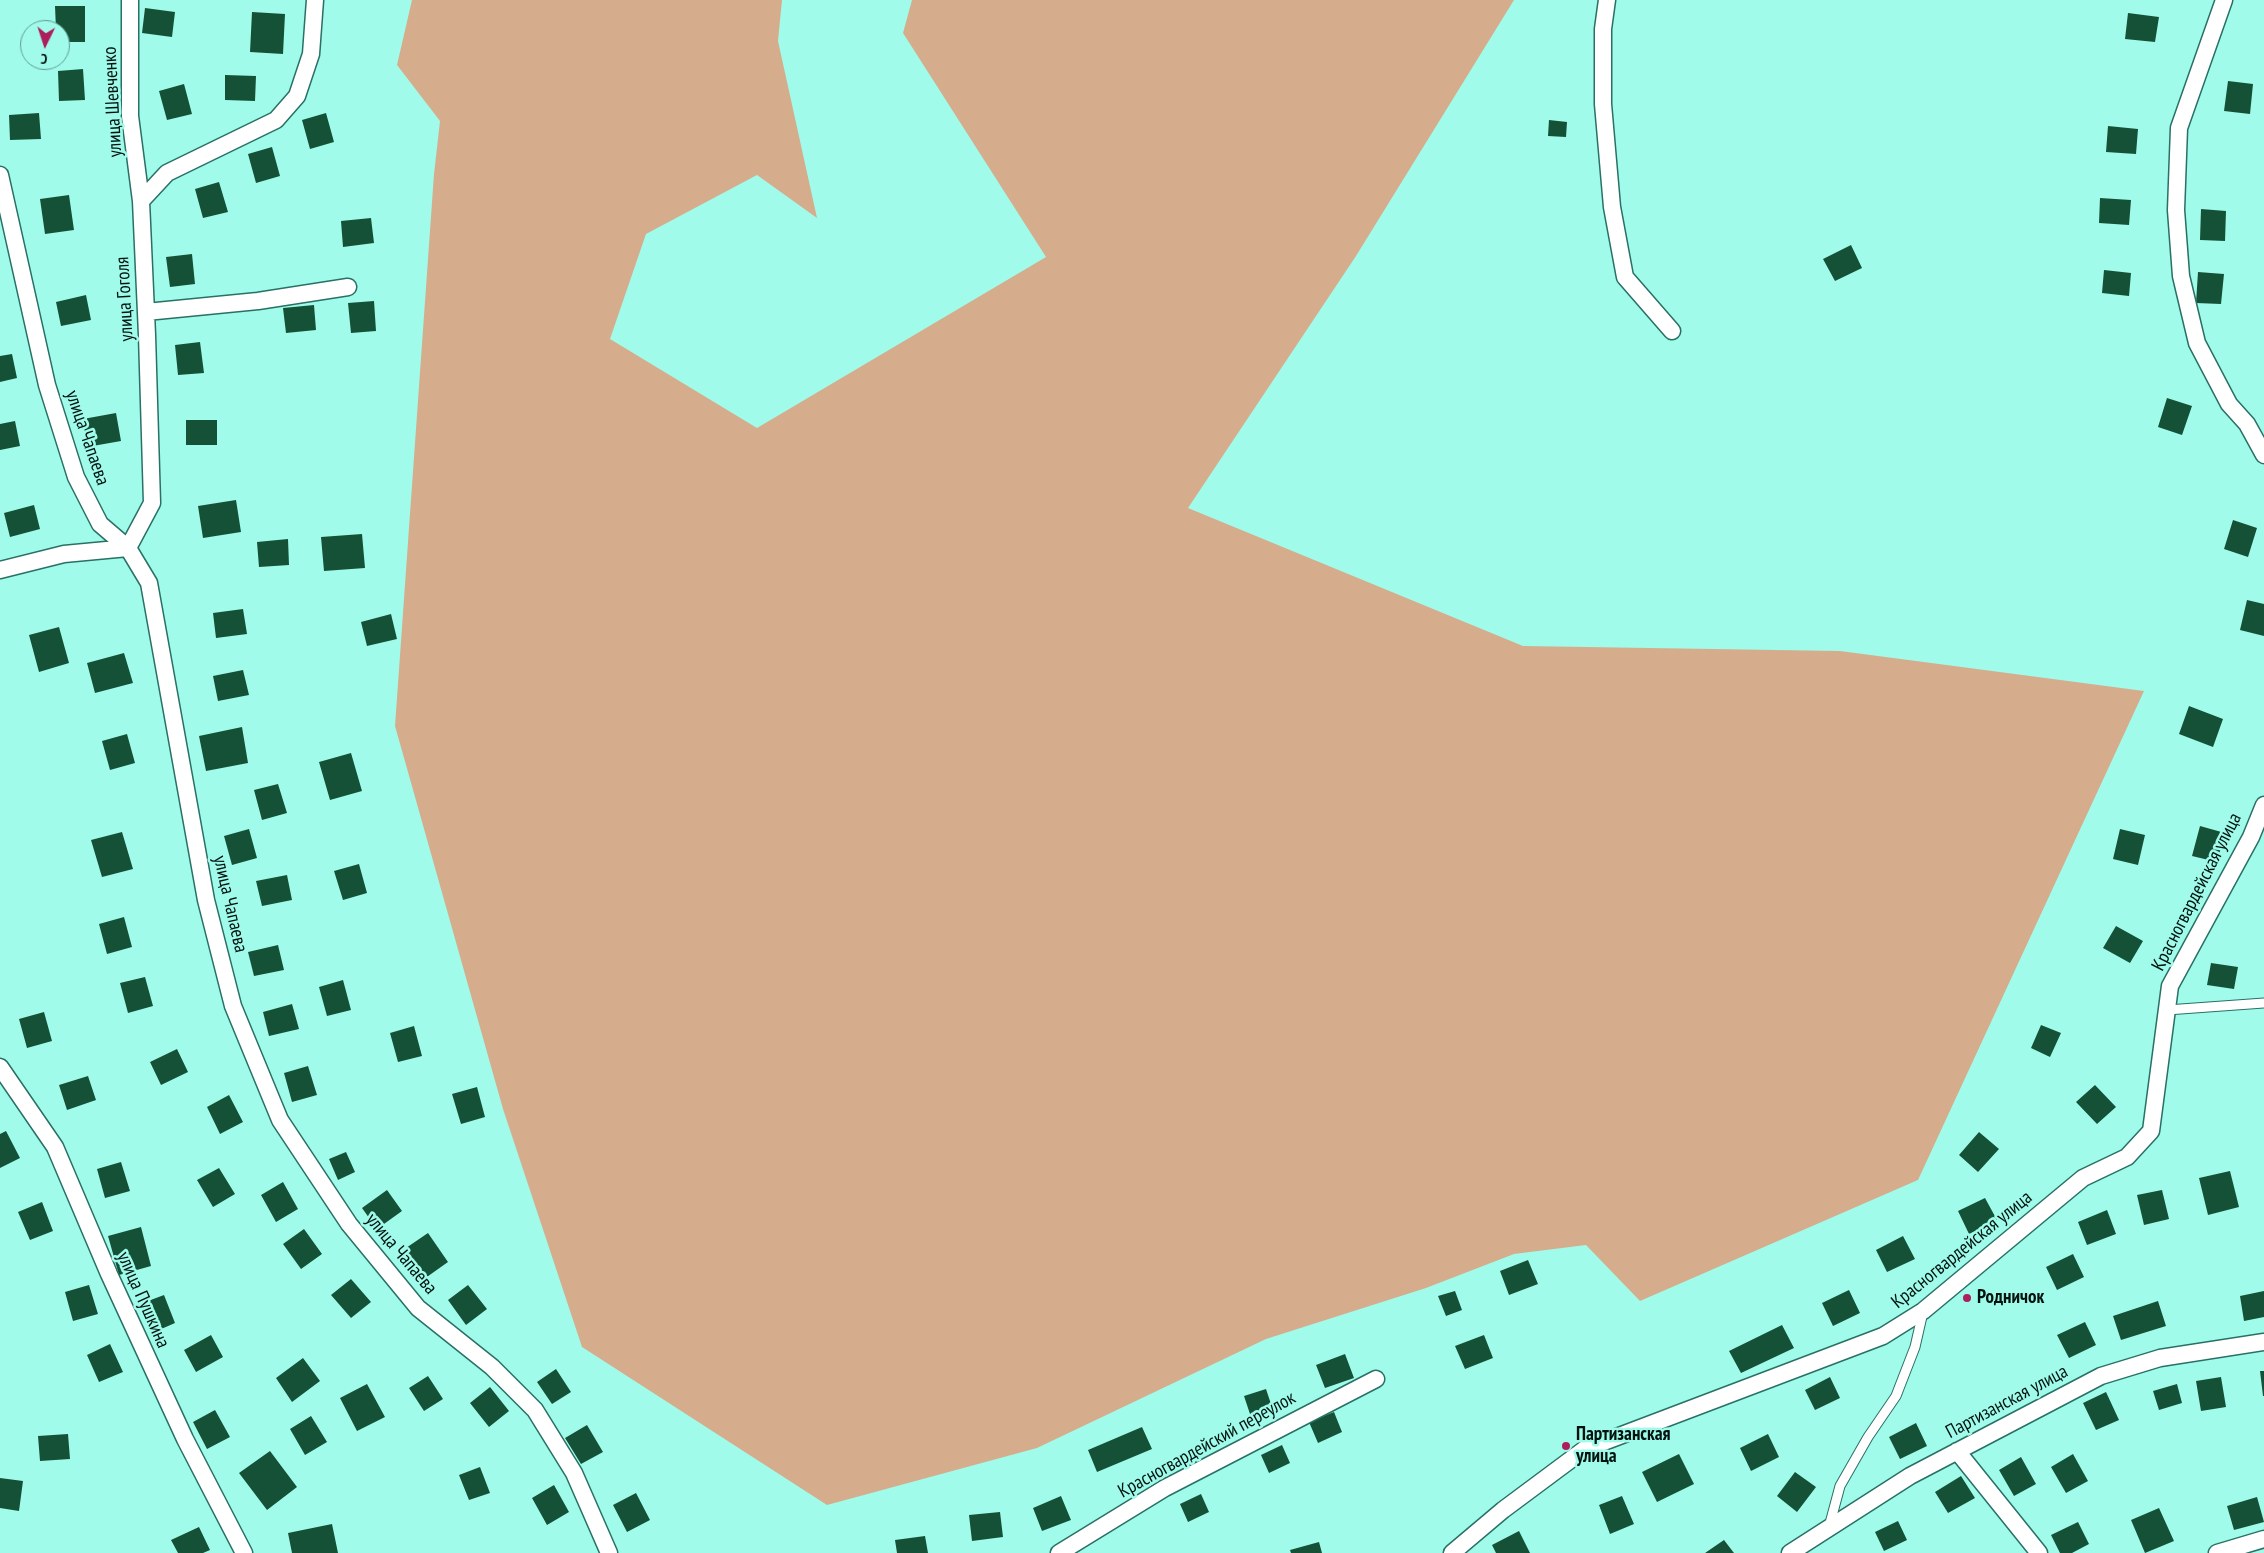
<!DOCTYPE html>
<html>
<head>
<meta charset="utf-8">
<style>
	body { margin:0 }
	#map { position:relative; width:2264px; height:1553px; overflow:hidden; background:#a1fbea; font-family:"PT Sans Narrow",sans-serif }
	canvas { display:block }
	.north { position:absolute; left:20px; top:20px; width:50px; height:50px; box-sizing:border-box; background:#a1fbea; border:1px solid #619e92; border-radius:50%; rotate:184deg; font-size:14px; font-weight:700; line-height:20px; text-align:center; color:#00130f }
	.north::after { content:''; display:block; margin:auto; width:18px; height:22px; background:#ac1f5c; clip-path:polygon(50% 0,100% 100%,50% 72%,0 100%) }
</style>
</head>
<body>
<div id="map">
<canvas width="2264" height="1553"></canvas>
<div class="north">С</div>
</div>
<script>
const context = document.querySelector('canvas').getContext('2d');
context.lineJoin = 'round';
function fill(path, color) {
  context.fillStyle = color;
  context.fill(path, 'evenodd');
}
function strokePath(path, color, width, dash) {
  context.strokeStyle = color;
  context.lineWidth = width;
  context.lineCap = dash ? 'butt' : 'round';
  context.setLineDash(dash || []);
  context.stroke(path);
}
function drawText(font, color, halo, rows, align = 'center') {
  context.font = font + ' "PT Sans Narrow",sans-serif';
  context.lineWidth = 5;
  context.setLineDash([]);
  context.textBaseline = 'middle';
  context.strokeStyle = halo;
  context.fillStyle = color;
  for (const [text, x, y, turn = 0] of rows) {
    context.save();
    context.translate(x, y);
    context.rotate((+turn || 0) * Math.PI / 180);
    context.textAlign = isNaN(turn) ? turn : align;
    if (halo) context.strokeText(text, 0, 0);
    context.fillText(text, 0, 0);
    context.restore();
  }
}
fill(new Path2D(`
	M412,0H782L778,41L817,218L757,175L646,234L610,339L757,428L1046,257L903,33L912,0H1514L1356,256L1188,508L1523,646L1840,651L2144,691L1918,1180L1640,1301L1586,1245L1514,1254L1426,1288L1266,1339L1037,1448L827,1505L582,1347L503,1109L395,726L434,174L440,121L397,65Z`), '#d5ad8d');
fill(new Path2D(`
	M55,6H85V42H60V30H56Z
	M145,8L175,12L172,37L142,33Z
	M252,12L285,14L283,54L250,52Z
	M2128,13L2159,17L2155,42L2125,39Z
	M83,69L85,100L59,101L58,71Z
	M225,75L256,76L255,101L225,100Z
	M2228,81L2253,84L2250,114L2224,111Z
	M184,84L192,114L167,120L159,91Z
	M39,113L41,139L10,140L9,115Z
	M326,113L334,142L310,149L302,120Z
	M1549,120L1567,122L1566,137L1548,136Z
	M2108,126L2138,129L2136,154L2106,152Z
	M272,147L280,176L256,183L248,154Z
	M219,182L228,212L203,218L195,189Z
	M69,195L74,230L45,234L40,199Z
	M2100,198L2131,200L2129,225L2099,223Z
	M2201,209L2226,211L2225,241L2200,240Z
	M371,218L374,243L343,247L341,221Z
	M1851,245L1862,268L1835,281L1823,259Z
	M192,254L195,284L170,287L166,257Z
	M2104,270L2131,273L2129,296L2102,293Z
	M2198,272L2224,274L2221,304L2196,303Z
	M86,295L91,320L61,326L56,302Z
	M374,301L376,331L351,333L348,303Z
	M314,305L316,330L286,333L283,308Z
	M200,342L204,373L178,375L175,345Z
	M12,354L17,378L0,382V356Z
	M2167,398L2192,406L2182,435L2158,427Z
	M116,413L121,441L87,447L83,419Z
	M186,420H217V445H186Z
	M15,421L20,446L0,450V424Z
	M236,500L241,532L203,538L198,506Z
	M34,505L40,529L10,537L4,513Z
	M2233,520L2257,528L2248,557L2224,549Z
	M362,534L365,568L324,571L321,537Z
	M288,539L289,565L259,567L257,542Z
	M2247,600L2264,604V636L2240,630Z
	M243,609L247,634L216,638L213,613Z
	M391,614L397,639L367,646L361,622Z
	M59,627L69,663L39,672L29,635Z
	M124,653L133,683L95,693L87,663Z
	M243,670L249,695L218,701L213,676Z
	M2189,706L2223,719L2213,747L2179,734Z
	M242,727L248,763L206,771L199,736Z
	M127,734L135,763L110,770L102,741Z
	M351,753L362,791L330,800L319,762Z
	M278,784L287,813L262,820L254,790Z
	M2200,826L2225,833L2217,862L2192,856Z
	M249,829L257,858L232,865L224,836Z
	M2120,829L2145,835L2138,865L2113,859Z
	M122,832L133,869L102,877L91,840Z
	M359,864L367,893L343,900L334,871Z
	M287,875L292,900L262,906L256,881Z
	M124,917L132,947L107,954L99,924Z
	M2116,926L2143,941L2130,963L2103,948Z
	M278,945L284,970L254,976L248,952Z
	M2211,963L2238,967L2234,989L2207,985Z
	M145,977L153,1006L128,1013L120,983Z
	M343,980L351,1010L327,1016L319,987Z
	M292,1004L299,1029L269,1036L263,1012Z
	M44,1012L52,1041L27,1048L19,1019Z
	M2041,1025L2061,1033L2050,1057L2031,1048Z
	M414,1026L422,1056L398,1062L390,1033Z
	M177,1049L188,1072L161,1085L150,1062Z
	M308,1066L317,1095L292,1102L284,1073Z
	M88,1076L96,1100L67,1110L59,1085Z
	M2095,1085L2116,1107L2097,1124L2076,1102Z
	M477,1087L485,1117L461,1124L452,1094Z
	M229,1095L243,1122L220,1134L207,1107Z
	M6,1131L20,1158L0,1168V1134Z
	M1979,1132L1999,1149L1978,1172L1959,1155Z
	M346,1152L355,1172L338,1180L329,1159Z
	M121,1162L130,1191L105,1198L97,1169Z
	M219,1168L235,1194L213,1207L197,1180Z
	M2230,1171L2239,1207L2208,1215L2199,1178Z
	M283,1182L298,1209L276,1222L261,1195Z
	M387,1190L402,1211L377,1229L362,1208Z
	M2162,1190L2169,1219L2144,1225L2137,1195Z
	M1985,1198L1997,1220L1969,1234L1958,1211Z
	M42,1202L53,1231L30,1240L18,1212Z
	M2107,1210L2116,1234L2087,1245L2078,1222Z
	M141,1227L151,1266L119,1275L108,1236Z
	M304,1229L322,1254L301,1269L283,1244Z
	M428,1233L448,1262L424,1279L403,1250Z
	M1903,1236L1915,1259L1887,1272L1876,1250Z
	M2073,1254L2084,1277L2057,1290L2046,1267Z
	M1528,1260L1538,1284L1509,1295L1500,1271Z
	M351,1279L371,1302L351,1318L331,1295Z
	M89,1285L98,1314L73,1321L65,1292Z
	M468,1285L487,1309L466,1325L448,1300Z
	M1849,1290L1860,1313L1833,1326L1822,1303Z
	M1455,1291L1462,1310L1446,1316L1438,1296Z
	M2264,1291V1317L2244,1321L2240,1296Z
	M164,1295L175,1323L152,1333L140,1304Z
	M2158,1301L2166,1326L2121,1340L2113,1316Z
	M2085,1322L2096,1345L2069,1358L2057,1335Z
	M1782,1325L1794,1348L1741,1373L1729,1351Z
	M211,1335L223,1357L196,1372L184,1350Z
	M1484,1335L1493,1358L1465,1369L1455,1346Z
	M110,1344L123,1372L99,1382L87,1355Z
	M1345,1354L1354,1378L1325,1388L1316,1365Z
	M303,1358L320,1381L292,1402L276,1378Z
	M556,1369L571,1392L552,1404L537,1382Z
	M2260,1371H2264V1396H2263Z
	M428,1376L443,1399L424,1411L409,1388Z
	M1830,1377L1840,1398L1815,1410L1805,1390Z
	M2221,1377L2226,1407L2201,1411L2196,1381Z
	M367,1384L385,1417L357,1431L340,1398Z
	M2177,1384L2182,1403L2159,1410L2153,1391Z
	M490,1387L509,1411L489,1427L470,1403Z
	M1266,1389L1272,1407L1250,1414L1244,1396Z
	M2106,1392L2119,1420L2096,1430L2083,1403Z
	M215,1410L230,1437L207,1449L193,1422Z
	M1334,1412L1342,1432L1318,1443L1309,1422Z
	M311,1416L327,1442L305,1455L290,1429Z
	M1916,1423L1927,1446L1900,1459L1889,1437Z
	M587,1425L603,1452L581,1464L565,1438Z
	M1142,1427L1152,1449L1097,1472L1088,1450Z
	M68,1434L70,1459L40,1461L38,1436Z
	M1768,1434L1779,1457L1751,1471L1740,1448Z
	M1282,1445L1290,1463L1269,1473L1261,1455Z
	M270,1451L297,1487L267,1510L239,1473Z
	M1679,1454L1694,1484L1657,1502L1642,1472Z
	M2073,1454L2088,1481L2066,1493L2051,1467Z
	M2021,1457L2036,1484L2014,1496L1999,1470Z
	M480,1467L490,1493L469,1500L459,1475Z
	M1795,1472L1816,1487L1797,1512L1777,1496Z
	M1961,1476L1975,1498L1948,1513L1935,1492Z
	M0,1478L23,1481L19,1511L0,1508Z
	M554,1485L569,1512L547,1525L532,1498Z
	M636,1493L650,1520L627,1532L613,1505Z
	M1201,1494L1209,1512L1188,1522L1180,1504Z
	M1061,1496L1071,1520L1042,1531L1033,1508Z
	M1622,1496L1634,1524L1610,1534L1599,1505Z
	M2257,1497L2264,1522L2234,1530L2227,1506Z
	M2159,1508L2174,1541L2145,1553L2131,1520Z
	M1000,1512L1003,1537L972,1541L969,1515Z
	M1898,1521L1907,1540L1884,1551L1875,1532Z
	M2078,1522L2089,1544L2072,1553H2060L2051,1535Z
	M332,1524L338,1553H292L288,1533Z
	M199,1527L210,1550L203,1553H178L171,1540Z
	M1519,1531L1530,1553H1496L1492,1545Z
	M925,1536L928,1553H897L895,1540Z
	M1724,1540L1734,1553H1705Z
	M1319,1542L1322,1553H1291L1290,1550Z`), '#155137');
const service = new Path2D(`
	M2167,1010L2264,1003
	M1829,1527L1840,1486L1868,1437L1896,1396L1915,1347L1923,1312`);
const minor = new Path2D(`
	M130,0V116L141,201
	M1607,0L1603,29V104L1612,207L1625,277L1672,331
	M2224,0L2179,128L2176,210L2181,276L2197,343L2229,404L2247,424L2264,455
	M0,175L47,385L76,477L100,524L128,548L149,583L206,900L233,1006L280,1120L349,1224L418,1308L492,1367L535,1410L574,1473L609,1553
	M146,312L258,301L348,287
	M0,570L64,554L128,548L152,503L147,335L141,201L167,173L276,120L297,96L311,54L315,0
	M0,1067L55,1147L109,1274L185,1439L244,1553
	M1957,1451L2039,1553
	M1059,1553L1165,1488L1376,1379
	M1452,1553L1503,1510L1585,1449L1883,1336L1923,1311L2083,1178L2127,1157L2151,1131L2170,986L2251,837L2264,805
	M1790,1553L1910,1476L2101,1376L2160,1358L2264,1342
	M2217,1553L2264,1539`);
strokePath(service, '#297065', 11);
strokePath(minor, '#297065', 19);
strokePath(service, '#fff', 9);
strokePath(minor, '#fff', 16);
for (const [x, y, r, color] of [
	[1967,1298,5,"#ac1f5c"],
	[1566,1446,5,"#ac1f5c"]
]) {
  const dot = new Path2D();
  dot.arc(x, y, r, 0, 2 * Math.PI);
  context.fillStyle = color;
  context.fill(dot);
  strokePath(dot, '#a1fbea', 2);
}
drawText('19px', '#00130f', '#a1fbea', [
	["улица Шевченко",113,102,-93],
	["улица Гоголя",125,299,-93],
	["улица Чапаева",87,438,71],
	["Красногвардейская улица",2197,892,-63],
	["улица Чапаева",230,904,77],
	["Красногвардейская улица",1962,1250,-39],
	["улица Чапаева",401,1254,50],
	["улица Пушкина",143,1300,66],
	["Партизанская улица",2007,1402,-28],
	["Красногвардейский переулок",1207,1445,-29]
]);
drawText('bold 19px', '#00130f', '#a1fbea', [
	["Родничок",1977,1298],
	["Партизанская",1576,1435],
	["улица",1576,1457]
], 'left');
</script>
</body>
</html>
